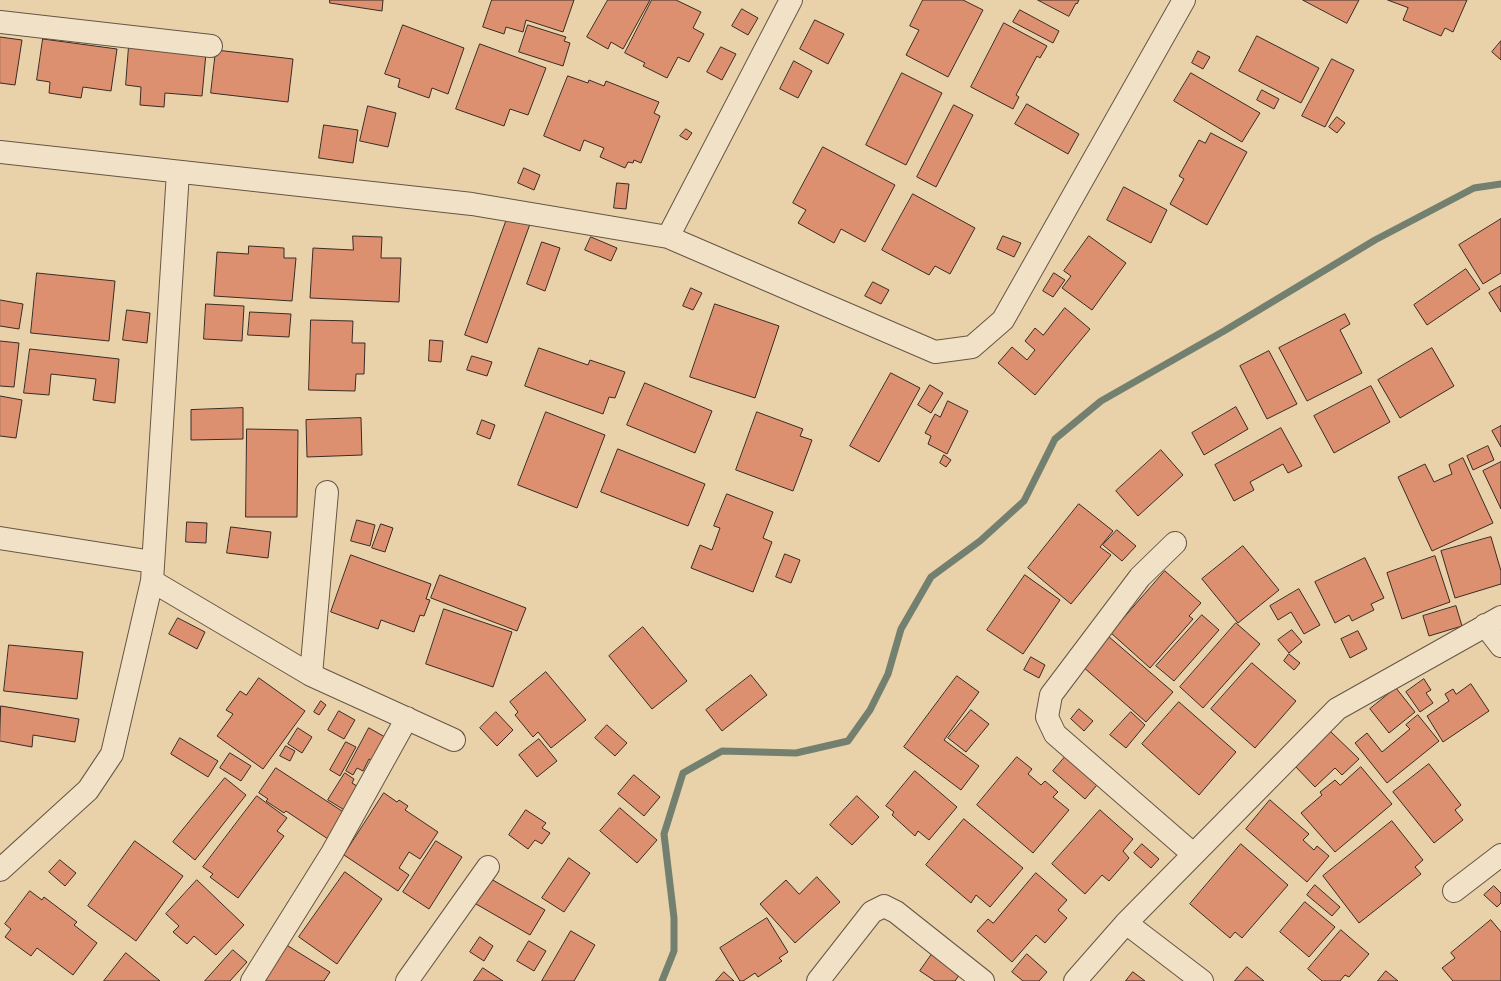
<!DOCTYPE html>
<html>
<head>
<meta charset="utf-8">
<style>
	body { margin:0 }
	canvas { display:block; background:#e9d2a9 }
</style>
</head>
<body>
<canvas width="1501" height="981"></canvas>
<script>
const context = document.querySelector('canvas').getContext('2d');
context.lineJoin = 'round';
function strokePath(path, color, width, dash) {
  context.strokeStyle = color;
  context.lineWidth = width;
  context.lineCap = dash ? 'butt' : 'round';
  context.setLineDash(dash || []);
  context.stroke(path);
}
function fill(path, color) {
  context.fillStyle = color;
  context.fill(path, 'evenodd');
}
strokePath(new Path2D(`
	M662,981L674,951V918L664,834L683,773L722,751L796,753L848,741L870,710L888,674L901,629L931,577L980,541L1024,501L1055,439L1101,401L1224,331L1375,240L1474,188L1501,184`), '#738070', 7);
const building = new Path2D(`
	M330,0H383L382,11L330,3Z
	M492,0H574L563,32L526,20L523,32L506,27L504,34L483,27Z
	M608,0H650L623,49L611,42L608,49L587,37Z
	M652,0H676L701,12L693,28L704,34L689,62L678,57L667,78L643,66L645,63L625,53Z
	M923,0H963L983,10L948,77L906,55L919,30L910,26Z
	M1038,0H1079L1077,4L1076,3L1069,16Z
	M1303,0H1359L1347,23Z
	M1388,0H1467L1453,32L1445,28L1441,36L1403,20L1408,8Z
	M742,9L758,18L748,35L732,26Z
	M1020,10L1059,31L1053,43L1013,22Z
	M815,20L844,34L828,64L800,49Z
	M1004,23L1047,46L1040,58L1037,56L1016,95L1019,97L1013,109L971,87Z
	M403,25L464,48L448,94L432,88L429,98L398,87L400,79L385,74Z
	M528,25L566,37L564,41L570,43L563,66L519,52Z
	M1257,36L1319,68L1301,103L1239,71Z
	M0,37L22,40L15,85L0,83Z
	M43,39L117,49L111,91L83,87L81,98L49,93L50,82L37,80Z
	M1501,41V60L1492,52Z
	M480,44L546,68L528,115L510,109L504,126L456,109Z
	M129,46L206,53L202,96L165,93L164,107L140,105L141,87L126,85Z
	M721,47L736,54L722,80L707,72Z
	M216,50L293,59L288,102L211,93Z
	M1198,51L1210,57L1203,69L1192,63Z
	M1332,59L1354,70L1325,127L1302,116Z
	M794,61L812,71L798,98L780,89Z
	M902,73L942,93L906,165L866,145Z
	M1191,73L1260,113L1242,142L1174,101Z
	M568,76L588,83L589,80L604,86L606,81L659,102L654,113L660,116L641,163L634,160L633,163L628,162L625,168L600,157L604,148L584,140L580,151L544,136Z
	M1262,90L1279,99L1274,109L1257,100Z
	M1027,104L1079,134L1068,154L1015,124Z
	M954,105L973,115L936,187L917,177Z
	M368,106L396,113L388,147L360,141Z
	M1337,117L1345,123L1337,133L1329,127Z
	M324,125L358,130L353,163L319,158Z
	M686,129L692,133L687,140L680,136Z
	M1211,133L1247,152L1207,225L1170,204L1184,179L1179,176L1199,140L1205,143Z
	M823,147L895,185L865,242L841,229L834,243L798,223L806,210L793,203Z
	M524,168L540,175L534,190L518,183Z
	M617,183L629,184L626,209L614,208Z
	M1124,187L1167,210L1151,243L1107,220Z
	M913,194L975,228L950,274L935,266L929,275L882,250Z
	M508,216L530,224L487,343L465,335Z
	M1501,219V273L1483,284L1459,245Z
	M353,236L382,237L381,258H401L399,302L310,298L313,248L353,250Z
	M1003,236L1021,243L1014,257L997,249Z
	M1089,236L1126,263L1092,310L1062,288L1071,276L1064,271Z
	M591,237L617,248L611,261L585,250Z
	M542,242L560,248L545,291L527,284Z
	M249,246L284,248V258H296L292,301L214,296L217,252L248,254Z
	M1466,269L1480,289L1427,325L1414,305Z
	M37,273L115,281L109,341L31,333Z
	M1054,273L1065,280L1053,297L1043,291Z
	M873,282L889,290L881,304L865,296Z
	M1501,286V312L1489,293Z
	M691,288L702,293L693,310L683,306Z
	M0,300L23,304L19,329L0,326Z
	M206,304L244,306L242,341L204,339Z
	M715,304L779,326L755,398L690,377Z
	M1065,308L1090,329L1035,395L998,363L1012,347L1027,360L1035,350L1025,341L1035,328L1043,335Z
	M127,310L150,313L147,343L123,340Z
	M250,312L291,314L289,337L248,335Z
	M1345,314L1350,324L1340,330L1362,373L1307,401L1279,348Z
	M311,320L353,321L352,343H365L364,374H356L355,391L309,390Z
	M430,340L443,341L441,362L429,361Z
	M0,341L19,343L14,387L0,386Z
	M539,348L588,365L590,360L625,372L615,398L609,397L603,414L525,386Z
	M1432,348L1454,386L1400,418L1378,380Z
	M30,349L119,359L115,403L93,400L96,379L51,374L49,395L24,393Z
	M1269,351L1297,404L1267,419L1240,366Z
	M472,356L492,362L487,376L467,370Z
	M891,373L920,388L879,462L850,446Z
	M645,383L712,411L695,453L627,425Z
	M930,385L943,393L931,413L918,405Z
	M1371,386L1390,422L1334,453L1314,416Z
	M0,396L22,400L16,438L0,436Z
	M948,401L968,411L947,454L928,444L931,436L925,433L935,414L940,417Z
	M1236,407L1248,429L1204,455L1192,433Z
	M243,408V439L191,440V410Z
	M546,412L605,435L577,508L518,485Z
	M757,412L803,429L800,436L812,440L793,491L736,470Z
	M361,418L362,455L307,457L306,420Z
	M482,420L495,425L490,439L477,434Z
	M1501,426V447L1492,431Z
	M1281,428L1302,466L1288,473L1283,464L1250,482L1254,490L1234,501L1215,465Z
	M247,429L298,430L297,517H246Z
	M1488,446L1494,460L1473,470L1467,456Z
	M618,449L705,484L688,526L601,492Z
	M1161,450L1183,475L1138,516L1116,491Z
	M944,455L951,460L946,467L940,463Z
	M1463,458L1493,523L1432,551L1398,477L1425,464L1434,482L1452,474L1449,465Z
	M1501,462V509L1483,471Z
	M727,494L773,512L763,538L772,542L753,592L691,568L700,545L712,550L720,528L714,526Z
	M1079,504L1113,531L1100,547L1111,555L1071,604L1028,568Z
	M357,520L375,525L370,546L351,541Z
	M187,522L207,523L206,543L186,542Z
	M381,524L393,528L385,552L372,548Z
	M231,527L271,532L268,558L227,553Z
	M1117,530L1136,546L1122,561L1103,545Z
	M1491,537L1501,571V584L1455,598L1441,551Z
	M1243,546L1279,590L1238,623L1202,579Z
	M785,554L800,560L791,583L776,577Z
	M351,555L431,584L426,599L430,600L424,616L420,615L414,632L381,620L378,629L331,612Z
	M1435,556L1450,602L1402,619L1387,573Z
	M1365,558L1384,598L1371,604L1374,610L1352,621L1349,615L1335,623L1315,582Z
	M1165,571L1201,603L1189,616L1193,619L1150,668L1111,633Z
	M440,575L526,608L517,631L431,598Z
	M1025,575L1060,600L1023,654L987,630Z
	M1299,589L1320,625L1304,634L1291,612L1278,620L1270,606Z
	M1456,606L1462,626L1429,636L1423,616Z
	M444,609L512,632L493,687L426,664Z
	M1202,615L1219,630L1174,681L1156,666Z
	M178,618L205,632L197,649L169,634Z
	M1236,623L1260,644L1203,708L1180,687Z
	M643,627L687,681L652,709L609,656Z
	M1292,630L1302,642L1289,653L1278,640Z
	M1358,631L1367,649L1350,658L1341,639Z
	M1108,636L1173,692L1146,722L1082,666Z
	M9,645L83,652L77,699L4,691Z
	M1289,654L1300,663L1294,670L1284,661Z
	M1031,657L1045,665L1039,678L1024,670Z
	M1252,663L1296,701L1255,748L1211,709Z
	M546,672L586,720L551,748L538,732L533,737L515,715L518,712L510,702Z
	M751,675L767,695L722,731L706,710Z
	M957,676L979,692L944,740L979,766L961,790L904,747Z
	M259,678L305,711L263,769L217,736L233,714L226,710L240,691L246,695Z
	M1424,679L1431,690L1426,693L1433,703L1420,712L1406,692Z
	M1471,684L1489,711L1443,742L1427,716L1449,701L1445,694L1453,689L1456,694Z
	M1396,688L1415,712L1389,733L1370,709Z
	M321,701L326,705L319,715L314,712Z
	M1179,702L1236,752L1199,795L1142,744Z
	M1,706L79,719L75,742L33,735L32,747L0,741Z
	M1079,709L1093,721L1084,731L1071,719Z
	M971,710L989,724L966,752L948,738Z
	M339,711L355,720L344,739L328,730Z
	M496,712L513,730L497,746L480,728Z
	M1131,712L1145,725L1126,748L1110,735Z
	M1418,715L1439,741L1387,783L1355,743L1367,733L1382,752L1410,729L1406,725Z
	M607,725L627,743L615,756L595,738Z
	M298,728L312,737L302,753L288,744Z
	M369,728L385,737L372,761L369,759L363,771L357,768L353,775L346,771Z
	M1330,731L1359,759L1342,775L1335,768L1315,787L1295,766Z
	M180,738L218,761L208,777L171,754Z
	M539,739L557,761L537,777L519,755Z
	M346,742L356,747L340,776L330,770Z
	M286,746L295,751L290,761L280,756Z
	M230,753L251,766L241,781L220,768Z
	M1017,757L1032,769L1028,774L1041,785L1045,781L1058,792L1053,797L1069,810L1033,853L977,805Z
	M1065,757L1097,785L1085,799L1053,771Z
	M1429,764L1461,805L1455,810L1463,820L1434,843L1393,792Z
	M1361,767L1392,804L1335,852L1301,813L1322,795L1320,792L1335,780L1340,785Z
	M276,768L345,813L328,839L286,811L284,813L266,801L268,799L259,793Z
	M915,771L957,807L929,840L918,831L915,836L892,815L894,812L886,806Z
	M345,773L354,779L352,783L360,788L346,811L328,800Z
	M634,775L660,797L644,816L618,794Z
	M225,778L246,795L195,860L173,842Z
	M384,793L397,802L399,800L408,806L405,810L438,832L420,859L409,852L399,868L409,875L398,891L344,855Z
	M257,796L287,818L277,831L284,836L238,898L210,877L213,874L203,867Z
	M857,796L879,817L852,845L830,825Z
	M1270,800L1309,834L1303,840L1314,850L1317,846L1329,856L1307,882L1246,829Z
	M620,808L657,840L637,863L600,831Z
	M526,810L546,823L542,828L550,833L542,844L535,840L528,849L509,835Z
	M1100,810L1133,839L1123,851L1129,858L1109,881L1102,875L1085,894L1052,864Z
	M964,819L1023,868L990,907L976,895L971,903L926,865Z
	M1392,821L1423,860L1415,867L1421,874L1359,923L1323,876Z
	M135,841L183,876L136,941L88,906Z
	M436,841L462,857L429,909L403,892Z
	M1142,844L1159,859L1151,868L1134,853Z
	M1241,844L1288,885L1242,938L1235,932L1230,938L1190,904Z
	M569,858L590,873L564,912L542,898Z
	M60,860L76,873L65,886L49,872Z
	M345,872L382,899L337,964L299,937Z
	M1036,873L1067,900L1058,910L1067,918L1045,943L1036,935L1012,962L977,931L988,919L993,923Z
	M817,877L840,902L795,943L760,904L786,880L799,894Z
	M491,879L545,910L530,935L476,904Z
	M197,880L244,925L216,955L194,936L187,944L173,932L179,926L166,914Z
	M1315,885L1340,907L1332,916L1307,895Z
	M1494,886L1501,893V903L1497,907L1484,895Z
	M30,891L42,900L44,897L77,922L74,925L97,943L73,975L37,948L31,956L5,937L11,929L5,924Z
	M1305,902L1335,927L1309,957L1280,932Z
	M767,918L788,952L779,958L782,961L758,977L755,973L743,981H740L720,948Z
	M1491,920L1501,932V981H1453L1442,968L1455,958L1451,953Z
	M1341,930L1369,954L1349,977L1345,975L1340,981H1322L1308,969Z
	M571,931L595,945L574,981H542Z
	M480,937L493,946L484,961L470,952Z
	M280,941L330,972L324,981H255Z
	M529,941L546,951L534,971L517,961Z
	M233,950L247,962L230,981H205Z
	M126,953L160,981H104Z
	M932,954L960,974L955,981H935L920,971Z
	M1027,954L1047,972L1039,981H1023L1012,972Z
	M1247,967L1264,981H1235Z
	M483,968L503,981H474Z
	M1386,971L1398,981H1378Z
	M724,972L734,981H716Z
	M1133,972L1145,981H1126Z`);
fill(building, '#dc9070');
strokePath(building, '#3b2b24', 1);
const minor = new Path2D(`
	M0,22L211,46
	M0,152L472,204L668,237L935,352L972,347L1003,320L1184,0
	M668,237L791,0
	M0,538L153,562
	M1175,543L1140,577L1051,695L1047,717L1055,734L1193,854
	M152,581L311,675L454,740
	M1485,625L1501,646
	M311,675L327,492
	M0,870L88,790L112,754L152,581L178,172
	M1454,891L1501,855
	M1126,923L1202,981
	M252,981L332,853L407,718
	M407,981L488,867
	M818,981L872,912L884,906L896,912L983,981
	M1075,981L1126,923L1337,709L1501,617`);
strokePath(minor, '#665545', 24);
strokePath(minor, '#f1e2c7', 22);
</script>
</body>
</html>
